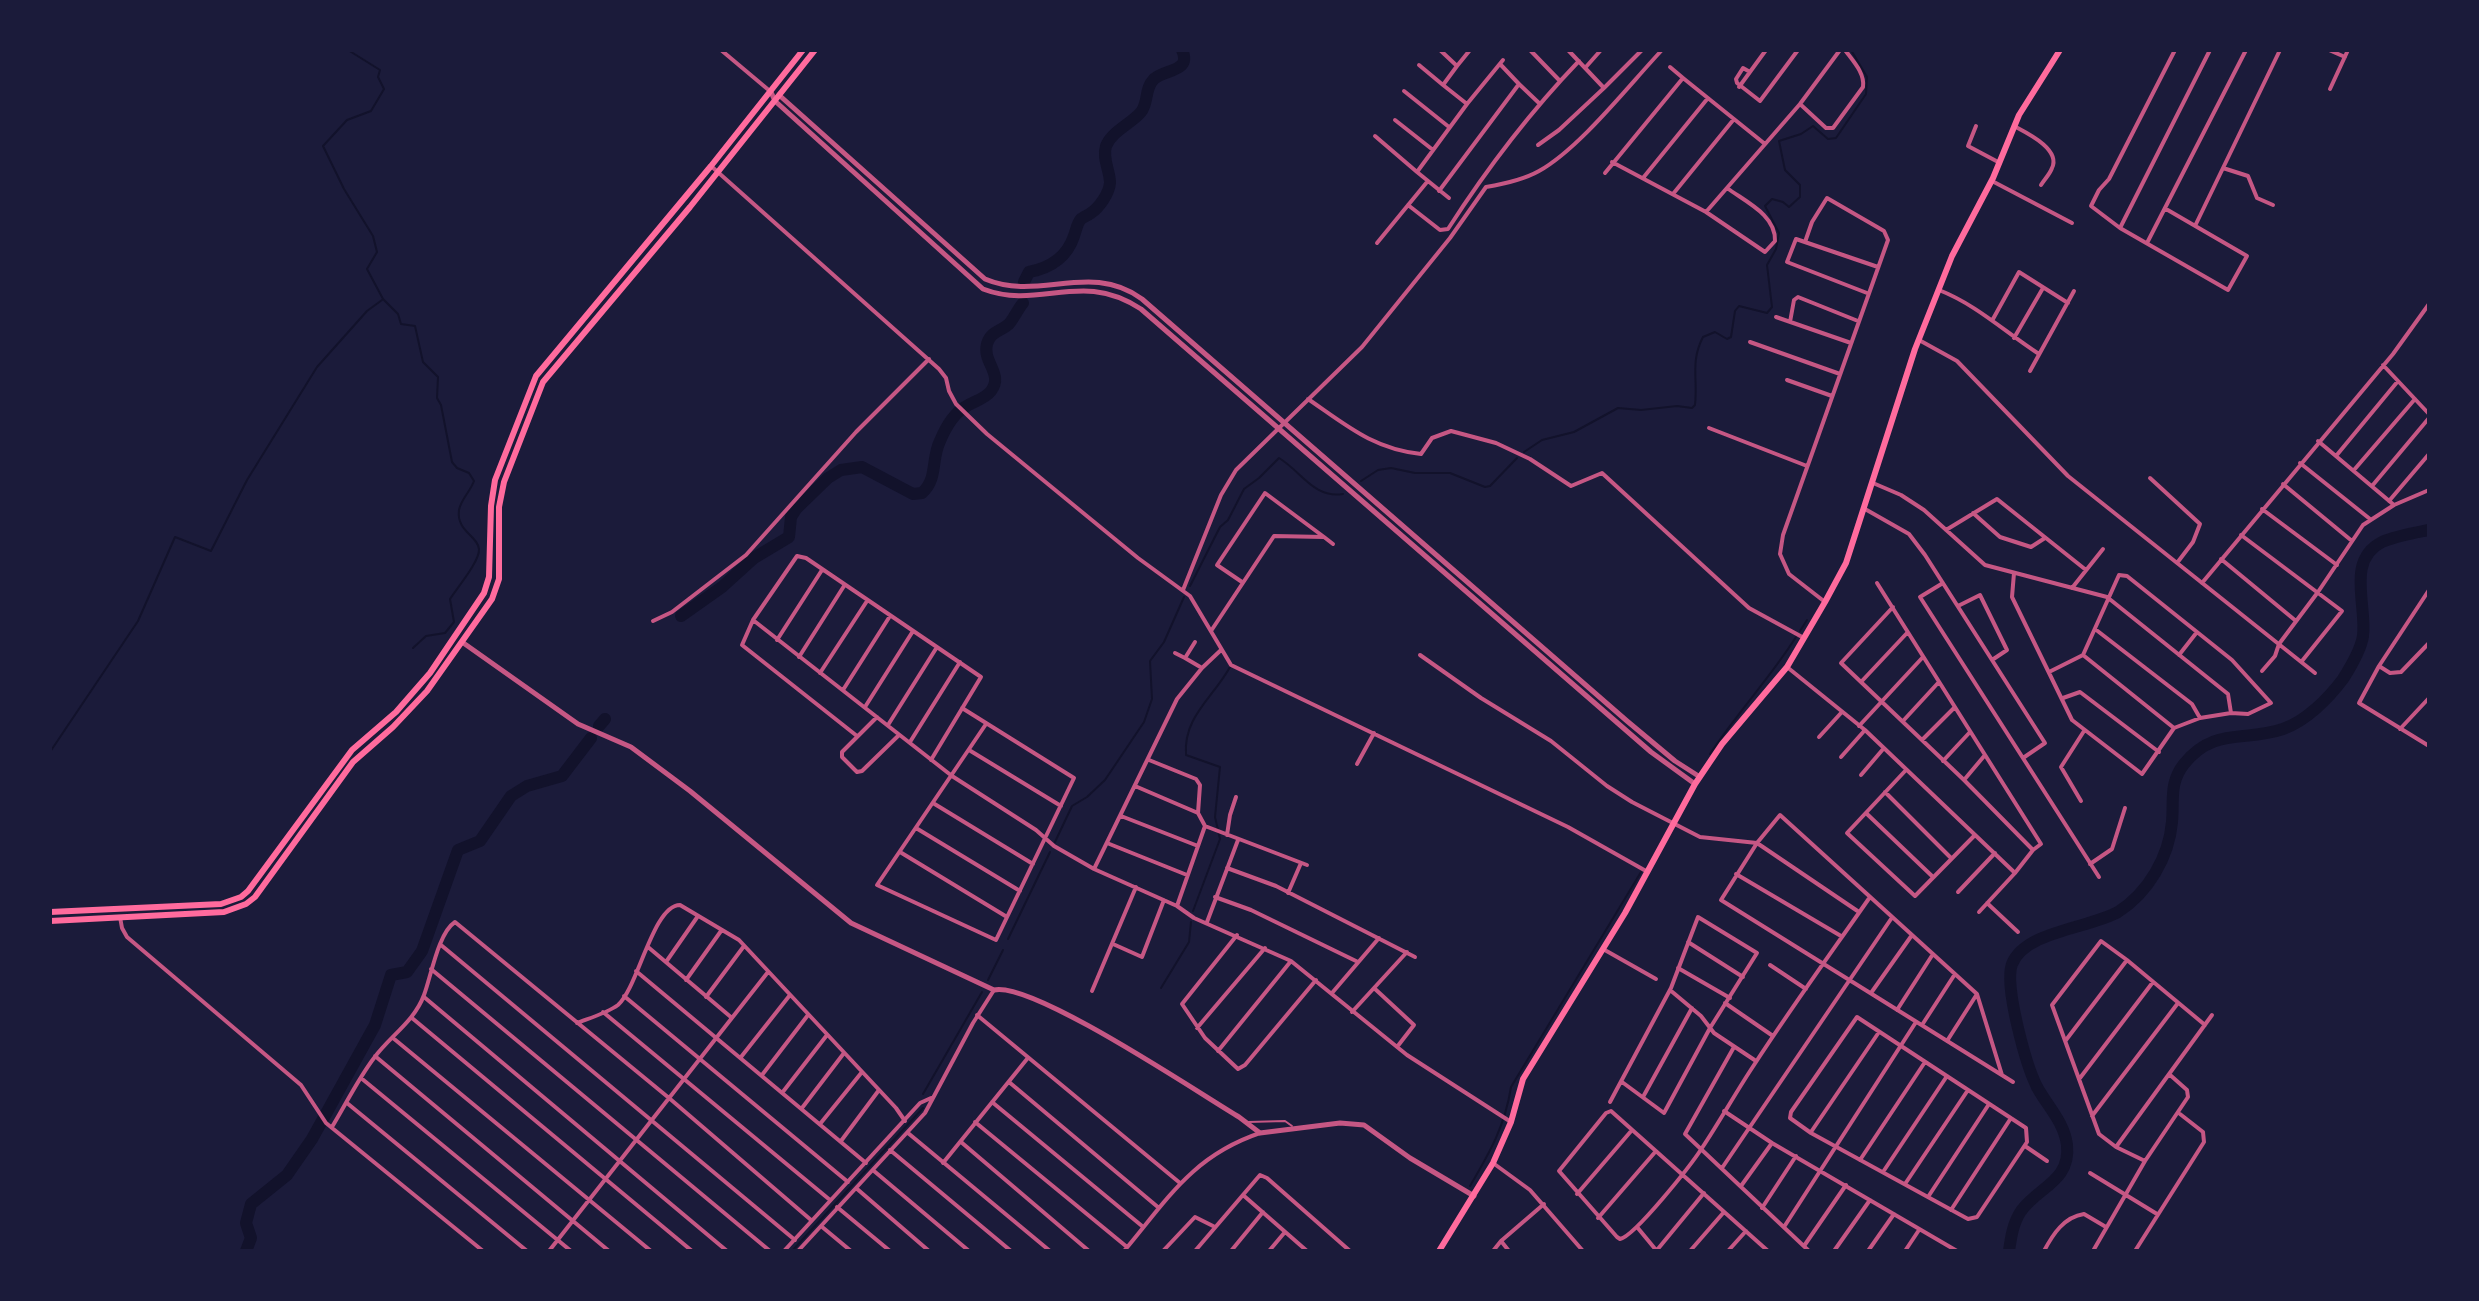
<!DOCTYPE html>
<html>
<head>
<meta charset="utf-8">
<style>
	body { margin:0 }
	#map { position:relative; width:2479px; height:1301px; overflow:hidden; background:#1b1b3a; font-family:"Roboto Condensed",sans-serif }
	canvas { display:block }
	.frame { position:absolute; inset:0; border:52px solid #1b1b3a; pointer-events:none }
</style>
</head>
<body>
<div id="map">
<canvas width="2479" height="1301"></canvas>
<div class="frame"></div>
</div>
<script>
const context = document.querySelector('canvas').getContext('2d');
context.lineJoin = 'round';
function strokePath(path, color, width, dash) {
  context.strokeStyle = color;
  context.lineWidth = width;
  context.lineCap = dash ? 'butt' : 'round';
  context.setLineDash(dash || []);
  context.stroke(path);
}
strokePath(new Path2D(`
	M348,50L380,70L378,77L384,89L371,111L347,120L323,146L344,189L373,236L377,252L367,269L383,299L398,314L401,324L415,326L423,362L438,377L437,398L441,405L452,462L457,468L469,473L474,481C470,492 461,499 459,510C456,531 478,536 479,549C480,561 457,588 450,599L454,622L445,633L426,636L413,648
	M1524,452L1542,440L1574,432L1618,408L1641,410L1677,406L1692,408L1695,405C1698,379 1690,362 1703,337L1715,332L1727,339L1731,337L1735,311L1739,306L1767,313L1772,307L1767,265L1776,249L1779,233L1765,206L1772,199L1783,202L1789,207L1800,197V185L1785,170L1779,141L1801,134L1813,126L1828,139L1836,138L1866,94L1867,77L1851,50
	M1361,481L1378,470L1391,468L1415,473H1450L1485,487L1490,486L1517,458
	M1190,586L1220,527L1228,520L1244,489L1259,478L1279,458C1301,471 1314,499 1343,494
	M1800,631L1807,620
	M50,752L138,621L175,537L211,551L247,480L317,367L367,311L382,300
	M1710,754C1737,713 1770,678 1796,637
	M1055,842L1072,806L1087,797L1105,780L1144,722L1152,699L1150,661L1164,642L1184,597
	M1193,911L1220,839L1215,817L1220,767L1186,755C1183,717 1213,698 1230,667
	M1008,939L1050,852
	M988,980L1003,950
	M1161,988L1189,942L1191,922
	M923,1094L982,992
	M1470,1186C1490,1152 1505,1126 1511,1087L1641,872
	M792,1251L923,1108`), '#12122b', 2);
strokePath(new Path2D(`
	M1024,282L1029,272C1050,268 1067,257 1074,236C1076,231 1077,223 1081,219C1082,218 1090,214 1091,213C1100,207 1109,193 1110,183C1110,170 1102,159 1106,146C1112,131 1131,124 1141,112C1149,102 1144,89 1154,79C1165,69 1192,72 1182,50
	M681,616L722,587L754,558L789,537L791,517L796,509L828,478L841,470L862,467L913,494L922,493C938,479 931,459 940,441C945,429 953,414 965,407C974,401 985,399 991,391C1004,374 982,362 987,344C991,331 1000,332 1009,324C1014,318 1018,309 1023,303
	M599,726L605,719
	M246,1251L251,1238L246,1223L251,1204L287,1175L312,1139L375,1025L391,975L407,972L422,951L458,850L480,841L511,796L527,786L562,776L591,738
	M2009,1251C2011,1237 2013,1223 2021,1211C2038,1187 2071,1181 2067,1145C2064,1122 2048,1107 2037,1087C2026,1065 2004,986 2012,964C2025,931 2090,928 2118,912C2148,893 2169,857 2172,822C2174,800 2169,783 2184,764C2213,727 2245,742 2283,729C2306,721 2328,699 2343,679C2350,668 2361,649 2363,636C2367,605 2346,560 2382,542C2396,536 2414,533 2429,530`), '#12122b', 12);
strokePath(new Path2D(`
	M1248,1122L1285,1121L1292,1126`), '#c65784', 2);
strokePath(new Path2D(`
	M721,50L771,92
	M1440,50L1457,66L1443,85L1467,104L1417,172L1449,198
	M1530,50L1560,81
	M1568,50L1604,88L1642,50
	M2329,50L2345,57
	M1500,64L1519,84
	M1419,65L1443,85
	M1457,66L1470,50
	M1670,67L1683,78
	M1585,68L1601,50
	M1750,72L1743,68L1736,79L1737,83L1760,101L1798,50
	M1739,87L1766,50
	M2330,89L2348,50
	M1404,91L1449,127
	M1467,104L1503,60
	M1800,104L1826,128H1833L1863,87C1865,73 1853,61 1845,50
	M1395,120L1433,150
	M1976,126L1968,146L2000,163
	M2014,126C2027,133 2061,149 2052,168C2050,174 2044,180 2041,185
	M1375,136L1417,172
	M1538,145L1559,130L1604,88
	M1612,162L1706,212L1765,252L1775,241C1776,215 1746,202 1727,188
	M711,166L939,369L946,378L949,391L956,404L987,434L1138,558L1190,596L1231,665L1568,827L1646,871
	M2223,168L2248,176L2257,198L2273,205
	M1605,173L1683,78L1765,144
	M1643,178L1708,98
	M1992,181L2072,223
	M1439,191L1519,84L1540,104
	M1673,194L1734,119
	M1408,205L1440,230L1448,229C1486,170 1530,112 1579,61
	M2166,209L2247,256L2228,290L2120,228L2091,206L2099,190L2109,179L2175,50
	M1706,212L1800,104L1840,50
	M2195,226L2280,50
	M2120,228L2210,50
	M1805,242L1812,222L1827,198L1884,231L1888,240L1783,535L1780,554L1789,574L1825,602
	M1377,243L1427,182
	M2147,243L2246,50
	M1939,290C1977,305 2005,332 2039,354
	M1867,293L1787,262L1796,239L1878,267
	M1776,317L1851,343
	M1993,319L2019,272L2068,303
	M1790,322L1794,300L1798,297L1858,321
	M2014,338L2043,288
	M1919,340L1957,361L2068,476L2315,673
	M1750,342L1840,374
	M2383,365L2429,414
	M2030,371L2074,291
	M1787,380L1832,396
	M1308,399C1346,425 1373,449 1421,454L1432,438L1451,431L1496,443L1530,459L1571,486L1602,473L1749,608L1804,638
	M1709,428L1807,466
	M2318,441L2394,505
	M2336,456L2398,381
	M2300,463L2370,519
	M2354,470L2415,399
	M2150,478L2200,524L2193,542L2177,563
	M1873,483L1901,495L1924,510L1985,565L2107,597L2228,694L2231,713
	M2283,484L2352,541
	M2372,486L2429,418
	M2389,501L2429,454
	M1865,509L1909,534L1925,555L2045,743L2023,758
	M2262,509L2337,565
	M1973,513L2000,537L2031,547L2045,538
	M1946,530L1997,499L2086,570
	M2241,535L2342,611L2302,661
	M1324,537L1333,544
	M2221,559L2296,621
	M2014,573L2012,597L2072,720L2142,774L2174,728L2200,718L2231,713L2248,714L2271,703L2232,660L2127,576L2119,575L2083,655L2174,728
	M1877,583L2041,844L2033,850L1964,780L1841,663L1893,607
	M1943,583L1920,597L2099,877
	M2202,583L2393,354L2429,304
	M2072,588L2103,549
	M1183,590L1221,495L1236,470L1362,347L1450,238L1486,187C1504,184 1523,180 1539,171C1580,148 1629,85 1662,50
	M2429,590L2379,666L2359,703L2429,746
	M1958,606L1980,595L2007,650L1992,660
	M753,620L952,776L1036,830L1054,846L1094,869L1177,906L1194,918L1291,961L1407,1055L1511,1122
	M653,621L672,612L746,555L856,432L929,359
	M2095,629L2192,704L2200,718
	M1211,631L1274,536L1324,537L1265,493L1217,565L1242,582
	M777,640L822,570
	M1195,642L1185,658L1202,668
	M1175,653L1185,658
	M1420,655L1481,698L1551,741L1607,786L1632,802L1700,837L1757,843L1859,912
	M2179,655L2197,632
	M799,657L844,586
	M2379,666L2390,673L2401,672L2429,643
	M1787,667L1865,730L2015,873L1979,912
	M2262,671L2275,656L2279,644L2318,592L2363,525L2394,505L2429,490
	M2049,672L2083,655
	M820,673L867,601
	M1861,682L1907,633
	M843,690L890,616
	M2063,698L2080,692L2159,752
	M865,707L913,631
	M962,708L1074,778L996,940L877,885L986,724
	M877,717L842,752V757L857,772L862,771L899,735
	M1903,721L1938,683
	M888,725L937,647
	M1859,726L1923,657
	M2400,729L2429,698
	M857,736L742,645L753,620L797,556L806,558L981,677L931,760
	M1819,737L1841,713
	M1922,740L1954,708
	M910,742L960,662
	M969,750L1061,806
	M1841,757L1865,730
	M1149,760L1196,779L1200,785L1198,813L1205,826L1177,906
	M1943,761L1970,732
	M1357,764L1374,733
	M1906,770L1847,833L1915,896L1975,835
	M1861,775L1884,748
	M1964,780L1985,755
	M1135,786L1198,813
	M1885,792L1951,858
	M2081,801L2061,767L2084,731
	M933,803L1033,864
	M1866,813L1933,877
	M1121,816L1198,846
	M1205,826L1307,865
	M916,828L1020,891
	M1227,835L1230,815L1236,797
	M1107,843L1187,875
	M900,852L1007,917
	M2090,864L2112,849L2125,808
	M1227,868L1276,886L1415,957
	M1094,869L1177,699L1202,668L1221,650
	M2015,873L2033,850
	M1736,874L1841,936
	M1958,892L1995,853
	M1288,893L1301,863
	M1215,897L1251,910L1358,962
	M1987,903L2018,932
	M120,917L122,928L127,937L301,1085L326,1123L483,1251
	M1207,922L1238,840
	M1237,935L1182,1004L1205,1038L1238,1069L1245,1065L1316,980
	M1688,942L1743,977
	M1113,944L1142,957L1164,900
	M441,945L795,1240
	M648,947L732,1018
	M1603,949L1656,979
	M666,962L698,916
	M1770,965L1806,989
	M1678,968L1730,998
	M431,969L770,1251
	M636,971L866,1163
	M686,980L721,931
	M1374,988L1414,1025L1397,1047
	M1670,990L1701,1016L1714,1033L1756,1061
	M1092,991L1136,887
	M1332,993L1379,938
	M1871,993L1912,935
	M624,996L848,1182
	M424,997L727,1251
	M706,997L744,946
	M1725,1003L1773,1036
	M1897,1010L1933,954
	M603,1012L830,1200
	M1352,1012L1407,952
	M977,1015L1180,1183
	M1857,1017L2026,1128L2027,1142L1977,1217L1968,1219L1811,1133L1790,1118L1791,1112Z
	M412,1018L692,1251
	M577,1023C590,1018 607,1013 618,1005C638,988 653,905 680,905L739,940L896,1108L905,1121
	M1922,1025L1955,974
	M1197,1028L1265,948
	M393,1038L651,1251
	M2066,1040L2127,960
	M1947,1041L1977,994
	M1734,1047L1685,1134L1809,1251
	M1218,1051L1291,961
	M375,1056L609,1251
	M741,1057L790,995
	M762,1075L808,1015
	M2002,1075L1977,994L1780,815L1757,843L1721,900L2013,1082
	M361,1078L571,1251
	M2080,1078L2153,982
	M1009,1082L1159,1208
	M782,1093L827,1035
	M1643,1097L1692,1008
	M992,1102L1142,1226
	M1610,1102L1671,988L1698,917L1757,953L1710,1028L1664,1113L1622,1082
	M347,1103L527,1251
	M802,1108L844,1053
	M1724,1111L1772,1143L1957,1251
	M2092,1116L2178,1003
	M975,1122L1127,1247
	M820,1124L862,1072
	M332,1127C346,1104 358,1079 374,1058C390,1036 414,1022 424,995C431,977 438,933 455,922L669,1098L811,1220
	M1811,1132L1879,1032
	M908,1133L1050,1251
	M841,1141L879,1090
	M961,1142L1089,1251
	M2025,1146L2047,1161
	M2116,1147L2212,1015
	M890,1150L1011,1251
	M1860,1160L1925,1062
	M2145,1161L2116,1147L2099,1134L2052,1005L2101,941L2127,960L2205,1025
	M943,1163L1027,1059
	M1493,1163L1530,1190L1583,1251
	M1722,1168L1891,919
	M874,1171L969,1251
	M1883,1172L1947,1076
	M2090,1173L2157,1214
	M1905,1184L1968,1090
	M1741,1186L1772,1143
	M856,1188L929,1251
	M1577,1194L1632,1130
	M1243,1195L1307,1251
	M1928,1197L1989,1104
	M837,1207L890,1251
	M1762,1208L1796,1156
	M1951,1210L2011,1118
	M1598,1218L1656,1151
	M821,1226L851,1251
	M1637,1227L1656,1250
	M1784,1227L1916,1022
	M1501,1241L1509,1251
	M1804,1246L1846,1185
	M1657,1250L1704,1193
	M549,1251L768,972
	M784,1251L920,1103L931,1098
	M798,1251L925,1113L973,1023L994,990
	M1124,1251C1167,1200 1192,1156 1260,1133
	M1163,1251L1195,1217L1215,1227
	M1195,1251L1260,1175L1267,1178L1350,1251
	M1231,1251L1263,1212
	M1269,1251L1285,1232
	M1493,1251L1501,1241L1544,1204
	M1690,1251L1724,1212
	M1728,1251L1746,1231
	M1768,1251L1611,1111L1606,1113L1559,1171L1617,1237L1620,1239C1635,1236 1691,1165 1702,1148C1720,1121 1736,1092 1754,1065C1791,1008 1831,953 1870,897
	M1834,1251L1870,1200
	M1868,1251L1894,1214
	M1905,1251L1919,1230
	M2044,1251C2053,1234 2064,1217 2084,1214L2106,1227
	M2093,1251L2145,1161L2188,1097L2187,1090L2169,1074
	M2135,1251L2204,1142L2203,1132L2180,1114`), '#c65784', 4);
strokePath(new Path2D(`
	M771,92L775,101L983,289C1041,311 1080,269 1141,309L1651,752L1695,784
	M779,95L985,279C1039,302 1090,261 1142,299L1627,721L1675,761L1700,777
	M462,642L578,724L631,747L690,791L851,923L994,990C1032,981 1197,1092 1239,1117L1260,1133L1340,1123L1364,1125L1410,1158L1474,1196`), '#c65784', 5);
strokePath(new Path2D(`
	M50,912L221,904L241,897L248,891L352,750L396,712L430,673L484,593L489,577L491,506L495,480L536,376L711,166L803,50
	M50,921L224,912L246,904L255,897L353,762L393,727L427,691L492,599L499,579V507L504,482L543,382L690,207L815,50
	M1439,1251L1493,1163L1511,1122L1523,1079L1625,913L1695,784L1722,744L1787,667L1825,602L1846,563L1915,349L1952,256L1993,178L2019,115L2060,50`), '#ff6b9d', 6);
</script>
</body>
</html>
